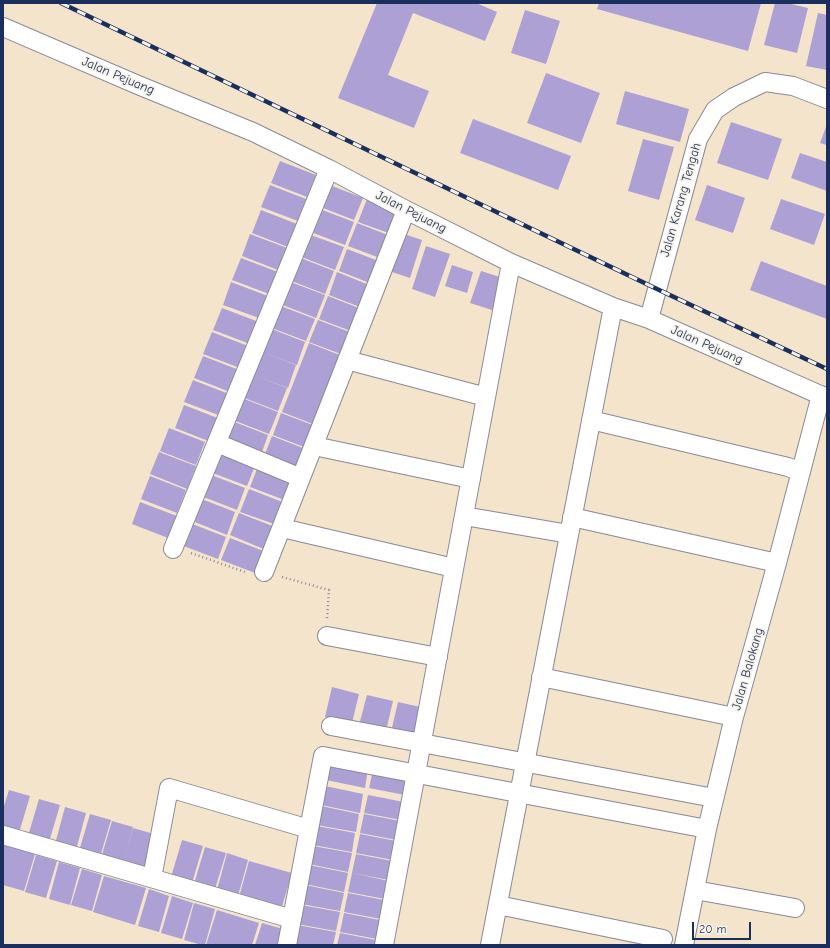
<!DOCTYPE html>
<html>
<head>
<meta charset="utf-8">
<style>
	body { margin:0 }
	#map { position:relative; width:830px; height:948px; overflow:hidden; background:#f4e4cc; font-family:"Comic Neue",sans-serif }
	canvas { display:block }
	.frame { position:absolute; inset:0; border:4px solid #1b2f5e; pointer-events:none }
	.scale { position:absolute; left:692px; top:922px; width:59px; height:18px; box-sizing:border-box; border:2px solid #1b2f5e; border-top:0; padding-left:5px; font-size:12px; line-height:14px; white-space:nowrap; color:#1b2f5e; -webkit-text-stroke:3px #f7f3e8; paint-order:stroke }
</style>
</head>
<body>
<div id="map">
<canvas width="830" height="948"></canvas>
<div class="frame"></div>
<div class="scale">20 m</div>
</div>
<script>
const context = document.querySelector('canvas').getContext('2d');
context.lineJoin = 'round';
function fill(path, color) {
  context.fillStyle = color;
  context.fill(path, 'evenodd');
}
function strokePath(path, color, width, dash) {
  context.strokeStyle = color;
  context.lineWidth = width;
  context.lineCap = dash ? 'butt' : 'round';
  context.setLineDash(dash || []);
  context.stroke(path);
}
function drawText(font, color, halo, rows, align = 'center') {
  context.font = font + ' "Comic Neue",sans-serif';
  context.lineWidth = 3.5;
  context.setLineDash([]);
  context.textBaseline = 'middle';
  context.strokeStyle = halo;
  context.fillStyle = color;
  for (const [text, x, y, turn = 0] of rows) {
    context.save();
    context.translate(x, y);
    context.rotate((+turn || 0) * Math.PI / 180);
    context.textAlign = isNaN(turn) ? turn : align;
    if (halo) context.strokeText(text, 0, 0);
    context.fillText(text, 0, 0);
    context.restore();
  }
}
fill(new Path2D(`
	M377,3H476L497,12L485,41L413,13L388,75L429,91L414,128L338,98Z
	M599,3H761L748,51L597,9Z
	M775,3H787L808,8L797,53L764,45Z
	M525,10L560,21L546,64L511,53Z
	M818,13L827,15V70L806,66Z
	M546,73L600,93L581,143L527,123Z
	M625,91L689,109L680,142L616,124Z
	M473,119L571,156L558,190L460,153Z
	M731,122L782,139L768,180L717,163Z
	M827,124V145L820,143Z
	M643,139L674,147L659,200L628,191Z
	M800,153L827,162V191L791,178Z
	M280,161L316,175L307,197L271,183Z
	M327,184L363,198L354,220L318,206Z
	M270,185L306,199L298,221L261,207Z
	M707,185L745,198L733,233L695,220Z
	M367,199L403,213L394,235L358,222Z
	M781,199L825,214L814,245L770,229Z
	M317,208L354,222L345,245L308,231Z
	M261,210L297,224L288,247L252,233Z
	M357,223L393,237L385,260L348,246Z
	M250,234L287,248L278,270L242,256Z
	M308,234L344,247L335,270L299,256Z
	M404,234L422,240L410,278L392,272Z
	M426,246L450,254L435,297L412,289Z
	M347,249L384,263L375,285L339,271Z
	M298,257L334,271L325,294L289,280Z
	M241,258L278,272L269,294L232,280Z
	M761,261L827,286V319L750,290Z
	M452,265L473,272L467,293L445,286Z
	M481,271L503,278L492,310L470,303Z
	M337,272L374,287L365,309L329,295Z
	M288,281L325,295L316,318L280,304Z
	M231,282L268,296L259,318L223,305Z
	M328,296L364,310L356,333L319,319Z
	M278,305L315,319L306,341L269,327Z
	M222,308L259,322L250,344L213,330Z
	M318,320L355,334L346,356L309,342Z
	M269,328L305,342L297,365L260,351Z
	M212,332L248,346L240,368L203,354Z
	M309,343L345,357L336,380L321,374L336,380L327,403L308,395L327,403L318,426L282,412Z
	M260,351L296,365L288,388L254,375L287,388L278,411L242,397Z
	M203,356L239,370L230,392L194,378Z
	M193,380L229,394L221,416L184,402Z
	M242,398L278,412L269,434L233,420Z
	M184,405L220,419L211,442L175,428Z
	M281,413L318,427L309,449L273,435Z
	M232,421L268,435L260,458L223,444Z
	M169,428L205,442L196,465L160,451Z
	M272,436L308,450L300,473L263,459Z
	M219,449L256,463L247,486L210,472Z
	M159,452L196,466L187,489L150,474Z
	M259,464L295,478L287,501L250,487Z
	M209,474L245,488L237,510L201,496Z
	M150,476L186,490L177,513L141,499Z
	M249,489L285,503L277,525L240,512Z
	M199,498L235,512L227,535L190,520Z
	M140,502L177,516L168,538L132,524Z
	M239,513L275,527L266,550L230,535Z
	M190,523L226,537L218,559L181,545Z
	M230,538L266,552L258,574L221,560Z
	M332,687L359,694L352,723L325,717Z
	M367,695L393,701L386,731L359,725Z
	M398,702L425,708L418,738L391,732Z
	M330,761L368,769L365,788L326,780Z
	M373,770L409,777L405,795L369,788Z
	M325,786L363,794L360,813L321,805Z
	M9,790L30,796L19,833L3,828V809Z
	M368,795L404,802L401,820L364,813Z
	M39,799L60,805L49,842L28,836Z
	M321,806L359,814L356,832L317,825Z
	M65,807L86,813L76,850L55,844Z
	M90,814L111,820L100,857L79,851Z
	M364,814L400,821L397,840L360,833Z
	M112,821L133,827L125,856L133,828L154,834L143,871L101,858Z
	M317,826L355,833L352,852L313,845Z
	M360,834L396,841L393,860L356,853Z
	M182,840L203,846L192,883L171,877Z
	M3,844L35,854L24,891L3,885Z
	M313,846L352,853L348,872L309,864Z
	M205,847L226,853L215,889L194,884Z
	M227,853L248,860L238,896L217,890Z
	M356,854L392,861L389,880L352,873Z
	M36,855L57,861L46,898L25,892Z
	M249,861L292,873L281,910L239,897Z
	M59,862L80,868L70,905L49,899Z
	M309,865L348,873L344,892L305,884Z
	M82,869L102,875L92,911L71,905Z
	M352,873L389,881L385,899L348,892Z
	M104,876L146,888L135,925L93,912Z
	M305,885L344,893L340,911L301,904Z
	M149,889L169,896L159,932L138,926Z
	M348,893L384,900L381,919L344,912Z
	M172,896L193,903L182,939L161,933Z
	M194,903L215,909L205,945H202L184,940Z
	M301,905L340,912L336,931L297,924Z
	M217,910L259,923L252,945H206Z
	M344,913L380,920L377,939L340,932Z
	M262,923L283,929L278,945H255Z
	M297,925L336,932L333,945H301L293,944Z
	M340,933L376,940L375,945H337Z`), '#ada0d5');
const minor = new Path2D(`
	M3,27L138,85L253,132L329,169L406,210L511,263L613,307L649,319L827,398
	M649,319L698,139L715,110L734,97L765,82L793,86L827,99
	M347,360L486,397
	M591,420L788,467L801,472
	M217,443L301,478
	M314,446L471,479
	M464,516L569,534
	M572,517L777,563
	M282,528L454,568
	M173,549L329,169
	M264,572L406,210
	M327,636L438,657
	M541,677L734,717
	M331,726L714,798
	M3,835L292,919
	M152,878L169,788L309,829
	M695,890L795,908
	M498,905L663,939
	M287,945L323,756L707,829
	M384,945L511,263
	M490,945L613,307
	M684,945L707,829L734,717L777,563L821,395`);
strokePath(minor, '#888a95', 20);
strokePath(new Path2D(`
	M191,553L245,572
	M282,577L329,590L327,619`), '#888a95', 2.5, [1, 3]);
strokePath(minor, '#fff', 18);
const rail = new Path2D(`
	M61,3L657,289L827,369`);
strokePath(rail, '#1b2f5e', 4.5);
strokePath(rail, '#f7f3e8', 3, [9]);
drawText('13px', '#1b2f5e', '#f7f3e8', [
	["Jalan Pejuang",118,76,23],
	["Jalan Karang Tengah",681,200,-74],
	["Jalan Pejuang",411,212,27],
	["Jalan Pejuang",707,345,24],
	["Jalan Balokang",748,669,-74]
]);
</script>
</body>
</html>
